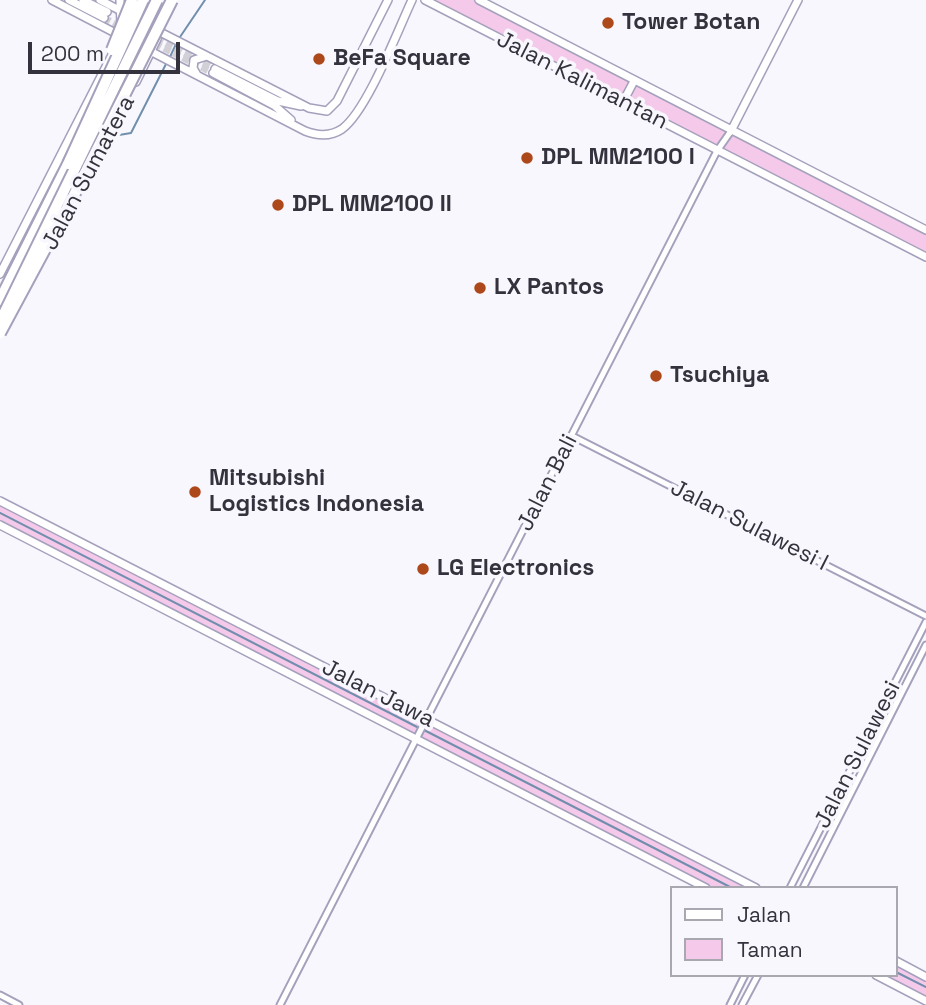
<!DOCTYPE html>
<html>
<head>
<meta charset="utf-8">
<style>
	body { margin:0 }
	#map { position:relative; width:926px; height:1005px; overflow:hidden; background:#f8f7fd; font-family:"Space Grotesk",sans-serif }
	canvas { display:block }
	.legend { position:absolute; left:670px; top:886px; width:228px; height:91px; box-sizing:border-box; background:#f8f7fd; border:2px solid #a9a8b0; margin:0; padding:9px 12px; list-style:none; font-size:21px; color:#33323d }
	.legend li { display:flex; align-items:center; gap:14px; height:35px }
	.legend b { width:35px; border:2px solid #a9a8b0 }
	.scale { position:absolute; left:28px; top:42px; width:152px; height:32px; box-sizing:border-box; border:4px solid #33323d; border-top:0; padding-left:9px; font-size:21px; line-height:24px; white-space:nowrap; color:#33323d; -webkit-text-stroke:5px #f8f7fd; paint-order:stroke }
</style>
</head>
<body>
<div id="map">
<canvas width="926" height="1005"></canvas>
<ul class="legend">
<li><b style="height:9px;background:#fff"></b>Jalan</li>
<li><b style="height:19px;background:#f5c9ea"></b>Taman</li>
</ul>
<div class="scale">200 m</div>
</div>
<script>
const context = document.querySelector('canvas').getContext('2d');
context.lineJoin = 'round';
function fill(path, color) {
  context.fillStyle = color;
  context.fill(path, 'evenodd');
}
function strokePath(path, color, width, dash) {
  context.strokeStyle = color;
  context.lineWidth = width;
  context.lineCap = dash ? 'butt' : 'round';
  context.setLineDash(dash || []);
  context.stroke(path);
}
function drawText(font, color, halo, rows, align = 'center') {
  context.font = font + ' "Space Grotesk",sans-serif';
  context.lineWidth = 7;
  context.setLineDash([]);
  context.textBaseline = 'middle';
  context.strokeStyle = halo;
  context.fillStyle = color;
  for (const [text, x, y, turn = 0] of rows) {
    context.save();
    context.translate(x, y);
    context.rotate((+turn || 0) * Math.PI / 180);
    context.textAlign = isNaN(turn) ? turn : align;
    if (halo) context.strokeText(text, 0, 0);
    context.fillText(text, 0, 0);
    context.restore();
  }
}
fill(new Path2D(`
	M425,0H479L926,230V257Z
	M0,501L756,888H706L0,525Z
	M896,961L926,977V1001L876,975H896Z`), '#f5c9ea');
strokePath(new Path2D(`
	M180,37L205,0
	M169,59L177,42
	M119,135L131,133L166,64
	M0,513L419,728
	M424,730L732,888
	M896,972L926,987`), '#718fad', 2);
strokePath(new Path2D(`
	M104,18L125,29
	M138,29L215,69
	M136,34L213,73`), '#d1d0d7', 7, [7, 3.5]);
const minor = new Path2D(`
	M572,436L926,616
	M790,888L926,622
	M803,888L926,645
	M0,995L19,1005
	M280,1005L717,151L731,131
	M730,1005L745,975
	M742,1005L758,975`);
const tertiary = new Path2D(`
	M52,0L121,36
	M69,0L104,18
	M83,0L107,12
	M100,0L121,11
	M120,0L121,25
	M425,0L926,257
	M479,0L926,230
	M160,32L309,108L327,111L337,101L388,0
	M152,52L305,131C318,136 330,137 342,129C367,111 398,30 412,0
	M215,69L278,101L301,106
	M213,73L275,106L291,120
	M197,75L193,68L194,60L207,56
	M136,82L157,39
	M623,102L634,81
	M731,131L798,0
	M0,274L116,47
	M0,501L756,888
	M0,525L706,888
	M896,961L926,977
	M876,975L926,1001`);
const motorway = new Path2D(`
	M0,300L68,164`);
strokePath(minor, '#a4a1bc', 9);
strokePath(tertiary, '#a4a1bc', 10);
strokePath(motorway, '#a4a1bc', 14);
strokePath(minor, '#fff', 5);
strokePath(tertiary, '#fff', 7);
strokePath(motorway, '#fff', 10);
const motorwayBridge = new Path2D(`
	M112,50L132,0
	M68,164L143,0
	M0,322L157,0
	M0,333L73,197L172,0`);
strokePath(motorwayBridge, '#a4a1bc', 14, []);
strokePath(motorwayBridge, '#fff', 10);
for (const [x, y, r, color] of [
	[608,23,7,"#ad481a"],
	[319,59,7,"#ad481a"],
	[527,158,7,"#ad481a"],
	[278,205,7,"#ad481a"],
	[480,288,7,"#ad481a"],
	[656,376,7,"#ad481a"],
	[195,492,7,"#ad481a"],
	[423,569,7,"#ad481a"]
]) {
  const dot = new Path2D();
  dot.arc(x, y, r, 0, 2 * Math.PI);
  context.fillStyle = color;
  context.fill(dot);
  strokePath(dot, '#f8f7fd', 2.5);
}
drawText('bold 23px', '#33323d', '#f8f7fd', [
	["Tower Botan",622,23],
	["BeFa Square",333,59],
	["DPL MM2100 I",541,158],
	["DPL MM2100 II",292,205],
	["LX Pantos",494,288],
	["Tsuchiya",670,376],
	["Mitsubishi",209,479],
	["Logistics Indonesia",209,505],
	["LG Electronics",437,569]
], 'left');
drawText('23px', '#33323d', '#f8f7fd', [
	["Jalan Kalimantan",582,81,27],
	["Jalan Sumatera",89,173,-62],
	["Jalan Bali",548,483,-63],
	["Jalan Sulawesi I",749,526,27],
	["Jalan Jawa",378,694,27],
	["Jalan Sulawesi",858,755,-63]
]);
</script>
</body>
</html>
